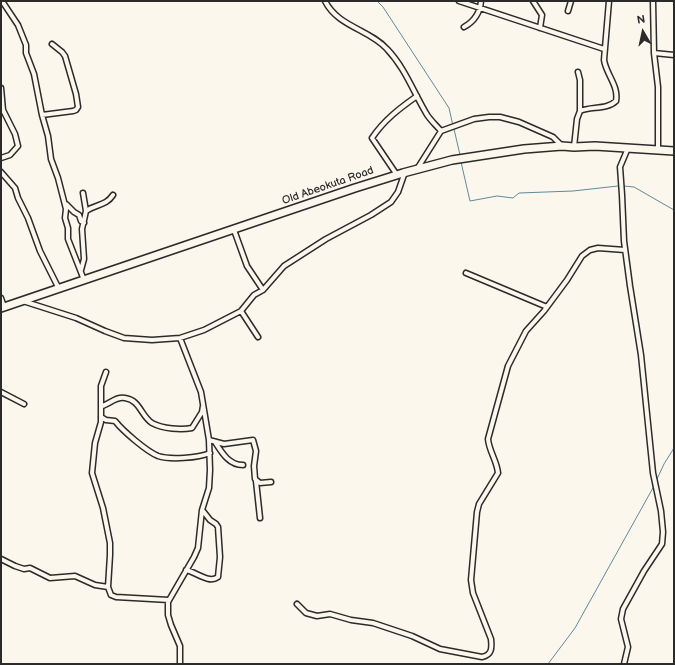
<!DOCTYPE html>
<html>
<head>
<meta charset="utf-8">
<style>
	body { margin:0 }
	#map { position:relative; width:675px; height:665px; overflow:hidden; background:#fbf7ec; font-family:"Balsamiq Sans",sans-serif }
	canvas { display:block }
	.frame { position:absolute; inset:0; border:2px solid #2b2b2b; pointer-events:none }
	.north { position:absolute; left:623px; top:12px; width:40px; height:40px; -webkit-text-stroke:3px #fbf7ec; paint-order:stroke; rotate:351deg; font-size:11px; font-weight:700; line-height:16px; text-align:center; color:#2b2b2b }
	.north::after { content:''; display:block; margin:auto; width:14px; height:18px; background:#2b2b2b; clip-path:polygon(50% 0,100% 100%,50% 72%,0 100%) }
</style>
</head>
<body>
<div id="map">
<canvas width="675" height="665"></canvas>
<div class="frame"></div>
<div class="north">N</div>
</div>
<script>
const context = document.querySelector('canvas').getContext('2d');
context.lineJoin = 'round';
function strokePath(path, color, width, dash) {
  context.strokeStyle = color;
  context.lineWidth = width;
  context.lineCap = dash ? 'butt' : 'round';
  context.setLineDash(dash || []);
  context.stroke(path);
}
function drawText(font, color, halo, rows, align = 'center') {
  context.font = font + ' "Balsamiq Sans",sans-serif';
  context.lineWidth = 3.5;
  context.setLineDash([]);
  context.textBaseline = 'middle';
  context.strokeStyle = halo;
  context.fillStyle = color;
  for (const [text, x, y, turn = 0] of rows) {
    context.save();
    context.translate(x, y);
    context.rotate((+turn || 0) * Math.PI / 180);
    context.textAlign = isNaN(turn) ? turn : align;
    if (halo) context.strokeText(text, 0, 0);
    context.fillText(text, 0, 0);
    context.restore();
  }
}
strokePath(new Path2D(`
	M377,1L383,7L449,108L453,126
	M454,129L460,155
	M461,162L470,201L497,196L513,198L519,193L573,191L618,186
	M624,186L634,187L674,210
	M657,479L664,464L674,448
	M548,664L575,628L654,486`), '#5e8a98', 1);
const minor = new Path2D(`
	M2,1L18,25L26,45V53L34,74L42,115L48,136L51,159L58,178L66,209L65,218L68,228V239L84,280
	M325,1C338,27 369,29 387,49C405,68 413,91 426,113C429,119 436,125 441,131
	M459,1L604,49
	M533,1L542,15L540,28
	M653,1L654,53L658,87V150
	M568,11L571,1
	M464,27C475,21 480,13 481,1
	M654,53L674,55
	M578,72L580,80V111
	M1,88L3,110L15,134L18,146L10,155L1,158
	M42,115L73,111L76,110L78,107L76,94L65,56L62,52L52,44
	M574,147L577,119L580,111C591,106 607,110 616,101C619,86 606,74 604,60L609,1
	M417,169L441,131L474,119L489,117H500L519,122L553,137L562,146
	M1,172L15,188L18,198L28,218L40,251L59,289
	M397,175L372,138C384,120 400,108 417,96
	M66,204L74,212L79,215L81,221L84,223
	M86,211C96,204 106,206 113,195
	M234,230L247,266L263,290
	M81,270L84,259L82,229L86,211L83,193
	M466,273L547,307
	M1,298L4,307
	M23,301L76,318L105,331L124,338L152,340L180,338L204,330L241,311L254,295L263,290L284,266L326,239L371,215L391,202L398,192L405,172
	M241,311L258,337
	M106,372L101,386V422L95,443L92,473L103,508L110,543V555L108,587
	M1,392L24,404
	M102,406C110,404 116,396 125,398C140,400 141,416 152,423C163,429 181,430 192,428L202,412L203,406
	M101,417L106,420L115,421C123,431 146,451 158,456C170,460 198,458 210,453
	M209,440L224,444L253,440L256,451L254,466L255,479L260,483L271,482
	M215,442C222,453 229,465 243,465
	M256,481L260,518
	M1,559L15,566L24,569L30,568L50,578L75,576L95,585L108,587L111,595L116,597L169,600
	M186,570C196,572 209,584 218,577L220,557L218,527L216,524L210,520L203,511
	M297,604L306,613L317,616L330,614L351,620L373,623L412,636L440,649L482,657C492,655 492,648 491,639L473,593L471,580L477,512L479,504L498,473C497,461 489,451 488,439L508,366L526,331L544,311L567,280L582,256L590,250L598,248L625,250
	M180,664V646L171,625L168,615V602L194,557L198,548L202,510L209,488L210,470L209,440L201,392L180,338
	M624,664L628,647L621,619L623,609L644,571L662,544L663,532L661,511L653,473L641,355L630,286L624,241L622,195L620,167L628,148`);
const trunk = new Path2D(`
	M1,308L355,188L403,173L452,160L524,149L562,146L574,147L595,146L674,151`);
strokePath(minor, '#2b2b2b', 7);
strokePath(trunk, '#2b2b2b', 10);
strokePath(minor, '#fbf7ec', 4);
strokePath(trunk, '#fbf7ec', 7);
drawText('11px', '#2b2b2b', '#fbf7ec', [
	["Old Abeokuta Road",328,186,-19]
]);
</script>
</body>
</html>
